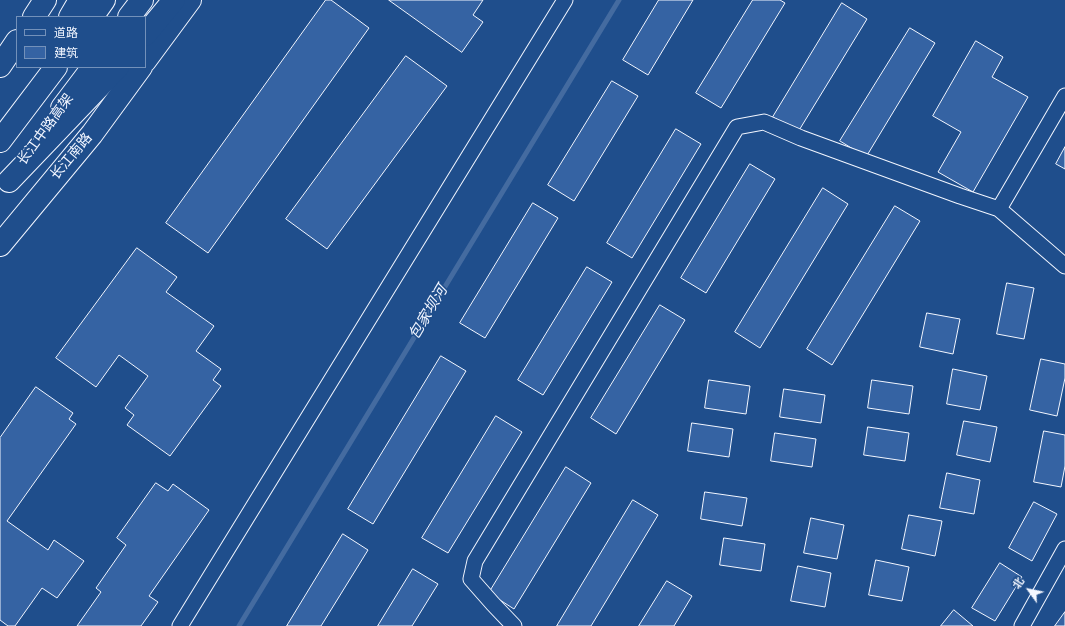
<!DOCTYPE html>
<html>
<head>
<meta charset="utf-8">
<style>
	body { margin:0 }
	#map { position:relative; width:1065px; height:626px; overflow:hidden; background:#1f4e8c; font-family:"Nunito Sans","Noto Sans SC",sans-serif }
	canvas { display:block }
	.legend { position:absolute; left:16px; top:16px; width:130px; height:52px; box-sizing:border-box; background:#1f4e8c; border:1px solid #7391ba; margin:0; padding:5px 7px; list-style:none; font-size:12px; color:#f2f6ff }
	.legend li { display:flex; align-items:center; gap:8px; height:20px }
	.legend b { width:20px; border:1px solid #7391ba }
	.north { position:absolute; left:1009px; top:570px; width:40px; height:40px; -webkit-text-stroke:3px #1f4e8c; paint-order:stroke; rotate:303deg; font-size:11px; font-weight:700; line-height:16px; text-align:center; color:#f2f6ff }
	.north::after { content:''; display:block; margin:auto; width:14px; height:18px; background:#f2f6ff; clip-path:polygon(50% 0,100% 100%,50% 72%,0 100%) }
</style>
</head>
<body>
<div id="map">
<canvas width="1065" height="626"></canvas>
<ul class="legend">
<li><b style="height:5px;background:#1f4e8c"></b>道路</li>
<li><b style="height:11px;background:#3563a3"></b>建筑</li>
</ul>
<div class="north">北</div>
</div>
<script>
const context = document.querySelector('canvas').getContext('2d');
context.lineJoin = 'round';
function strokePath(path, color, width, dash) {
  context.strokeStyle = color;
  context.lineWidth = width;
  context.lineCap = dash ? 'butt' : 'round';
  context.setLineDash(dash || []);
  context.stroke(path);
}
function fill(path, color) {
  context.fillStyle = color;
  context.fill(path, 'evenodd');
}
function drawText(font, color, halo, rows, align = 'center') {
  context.font = font + ' "Nunito Sans","Noto Sans SC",sans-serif';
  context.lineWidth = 3;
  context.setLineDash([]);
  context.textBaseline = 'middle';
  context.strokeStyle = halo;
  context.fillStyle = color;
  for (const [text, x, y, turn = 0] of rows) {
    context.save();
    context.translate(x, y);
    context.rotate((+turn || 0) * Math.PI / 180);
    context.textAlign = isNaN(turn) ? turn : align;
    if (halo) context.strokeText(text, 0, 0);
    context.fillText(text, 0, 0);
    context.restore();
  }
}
strokePath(new Path2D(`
	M239,626L619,0`), '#446ba0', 5);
const building = new Path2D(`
	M326,0H331L369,28L208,253L166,223Z
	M389,0H483L473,15L483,22L462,52Z
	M659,0H693L648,75L623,60Z
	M753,0H780L785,3L721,108L696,93Z
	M842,3L867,19L798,132L773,117Z
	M910,28L935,43L866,157L840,141Z
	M976,41L1003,57L992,77L1028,97L973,192L938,172L961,132L933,116Z
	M406,56L447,86L327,249L286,219Z
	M612,81L638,96L574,201L548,185Z
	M676,129L701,144L632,258L607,243Z
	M1065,147V169L1056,164Z
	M750,164L775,179L706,293L681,278Z
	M823,188L848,204L760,348L735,332Z
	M533,203L558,218L485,338L460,323Z
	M895,206L920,221L832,365L807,349Z
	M137,248L177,277L166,292L214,326L196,351L221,369L213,380L221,386L170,456L127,425L134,415L125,408L148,376L119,355L96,387L56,358Z
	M587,267L612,282L543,395L518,380Z
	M1007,283L1034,288L1024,339L997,334Z
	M660,305L685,320L616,434L591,418Z
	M927,313L960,319L953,354L920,347Z
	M441,356L466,371L373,524L348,509Z
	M1041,359L1065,364V378L1057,416L1030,410Z
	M953,369L987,376L980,410L947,404Z
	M709,380L750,386L746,414L705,408Z
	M872,380L913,386L909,414L868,408Z
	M36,387L73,413L69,419L76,424L7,521L48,550L54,540L84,561L57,598L42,588L15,626H8L0,620V438Z
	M784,389L825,395L821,423L780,417Z
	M496,416L522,432L448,553L422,538Z
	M964,421L997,427L990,462L957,455Z
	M692,423L733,429L729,457L688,451Z
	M868,427L909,433L905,461L864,455Z
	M1044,431L1065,435V466L1061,487L1034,482Z
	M775,433L816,439L812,467L771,461Z
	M566,467L591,483L514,609L489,593Z
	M947,473L980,480L974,514L940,508Z
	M156,483L168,491L173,484L209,510L149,596L158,602L141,626H77L101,592L96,588L126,545L117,538Z
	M705,492L747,498L742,526L701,519Z
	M633,500L658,515L591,626H557Z
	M1034,502L1057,514L1032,561L1009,548Z
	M909,515L942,521L935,556L902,549Z
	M811,518L844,525L837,559L804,553Z
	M343,534L368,550L321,626H287Z
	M724,538L765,544L761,571L720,565Z
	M876,560L909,567L902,601L869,595Z
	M1000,563L1022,577L995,621L972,608Z
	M798,566L831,573L825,607L791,601Z
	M413,569L438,584L412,626H378Z
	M667,581L692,596L674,626H639Z
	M954,610L973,626H941Z
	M1065,612V626H1055Z`);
fill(building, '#3563a3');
strokePath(building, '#f2f6ff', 1);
const minor = new Path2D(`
	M999,209L1065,96
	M180,626L565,0
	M514,626L493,604L471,579L475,561L737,127L764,122L801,138L960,196L999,209L1065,266
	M1022,626L1065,549`);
const primary = new Path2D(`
	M34,17L45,0
	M145,61L190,0
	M0,66L17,41
	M0,245L92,134L141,67`);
const trunk = new Path2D(`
	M70,17L80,0
	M92,17L104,0
	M129,17L142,0
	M145,35L174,0
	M62,108L93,67
	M0,141L56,67
	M9,181L118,67`);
strokePath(minor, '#f2f6ff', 17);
strokePath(primary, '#f2f6ff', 24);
strokePath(trunk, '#f2f6ff', 24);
strokePath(minor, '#1f4e8c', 15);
strokePath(primary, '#1f4e8c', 22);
strokePath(trunk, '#1f4e8c', 22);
drawText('14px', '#f2f6ff', '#1f4e8c', [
	["长江中路高架",46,130,-54],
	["长江南路",72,157,-50]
]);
drawText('italic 15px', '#f2f6ff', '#1f4e8c', [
	["包家坝河",429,313,-59]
]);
</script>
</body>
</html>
